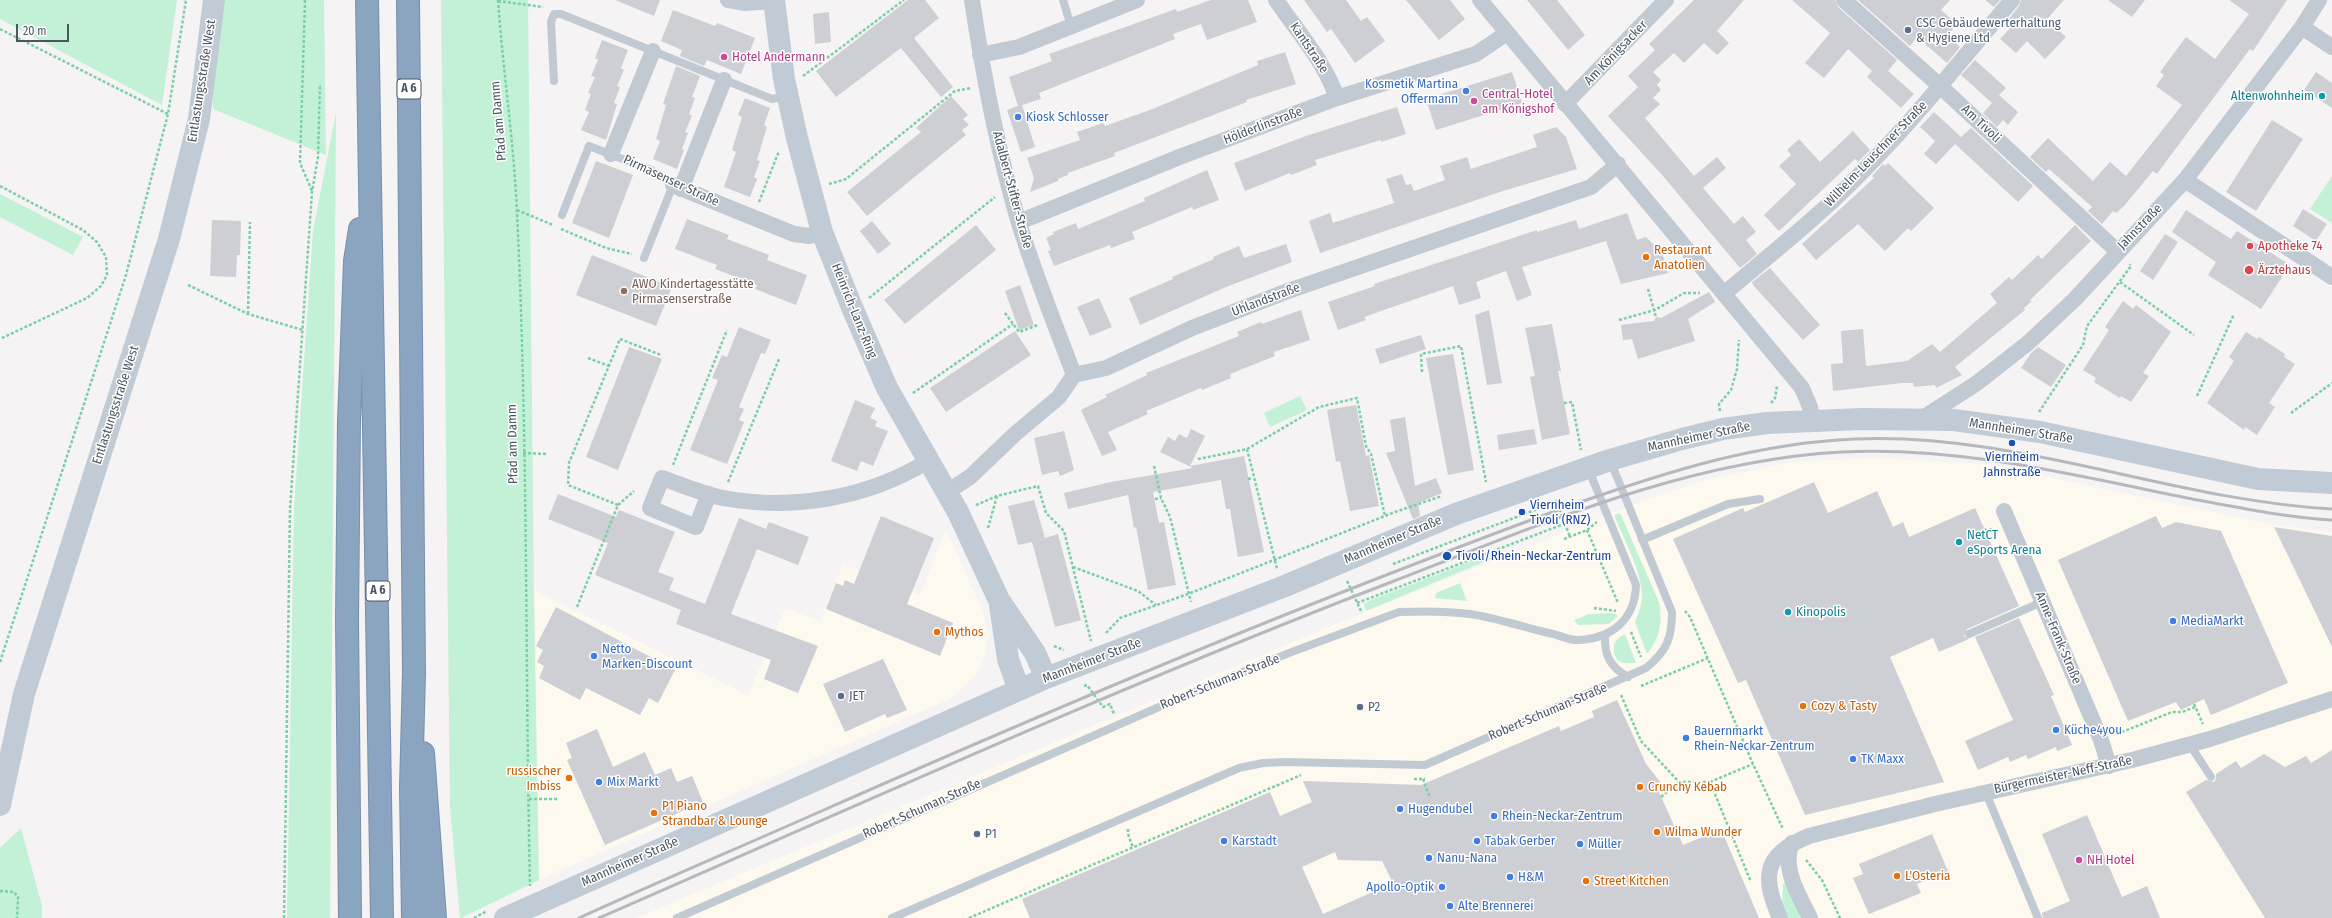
<!DOCTYPE html>
<html>
<head>
<meta charset="utf-8">
<style>
	body { margin:0 }
	#map { position:relative; width:2332px; height:918px; overflow:hidden; background:#f5f3f3; font-family:"Fira Sans Condensed",sans-serif }
	canvas { display:block }
	.scale { position:absolute; left:16px; top:24px; width:53px; height:18px; box-sizing:border-box; border:2px solid #4a5661; border-top:0; padding-left:5px; font-size:12px; line-height:14px; white-space:nowrap; color:#4a5661; -webkit-text-stroke:3px #fff; paint-order:stroke }
</style>
</head>
<body>
<div id="map">
<canvas width="2332" height="918"></canvas>
<div class="scale">20 m</div>
</div>
<script>
const context = document.querySelector('canvas').getContext('2d');
context.lineJoin = 'round';
function fill(path, color) {
  context.fillStyle = color;
  context.fill(path, 'evenodd');
}
function strokePath(path, color, width, dash) {
  context.strokeStyle = color;
  context.lineWidth = width;
  context.lineCap = dash ? 'butt' : 'round';
  context.setLineDash(dash || []);
  context.stroke(path);
}
function drawText(font, color, halo, rows, align = 'center') {
  context.font = font + ' "Fira Sans Condensed",sans-serif';
  context.lineWidth = 3;
  context.setLineDash([]);
  context.textBaseline = 'middle';
  context.strokeStyle = halo;
  context.fillStyle = color;
  for (const [text, x, y, turn = 0] of rows) {
    context.save();
    context.translate(x, y);
    context.rotate((+turn || 0) * Math.PI / 180);
    context.textAlign = isNaN(turn) ? turn : align;
    if (halo) context.strokeText(text, 0, 0);
    context.fillText(text, 0, 0);
    context.restore();
  }
}
fill(new Path2D(`
	M1873,458L1987,464L2274,525L2332,532V918H636L1350,618L1640,502L1706,480L1791,462Z
	M946,529L983,612L988,634L986,653L978,673L954,697L539,880L535,591L748,695L785,608L820,621L843,564L920,595Z`), '#fdf9ef');
fill(new Path2D(`
	M0,0H177L162,105L0,19Z
	M210,0H324L326,155L213,109Z
	M441,0H528L534,601L539,880L461,918H460L450,807Z
	M336,113L330,918H287L294,508L313,231Z
	M2332,176V223L2310,209Z
	M0,194L83,237L73,255L0,217Z
	M1300,396L1307,410L1270,427L1264,413Z
	M1620,513L1659,602C1663,622 1660,638 1647,654L1635,622C1637,616 1640,610 1641,604C1647,580 1623,538 1614,515Z
	M1496,552L1498,556L1366,611L1364,604L1371,600Z
	M1460,583L1467,601L1435,598L1436,593Z
	M1613,613L1618,616L1609,624L1578,625L1574,620L1589,614Z
	M1625,634L1636,663H1623L1617,660C1611,648 1613,640 1625,634Z
	M21,828L42,906V918H0V848Z
	M1786,882L1801,918H1786L1782,909L1783,884Z`), '#c3f1d5');
fill(new Path2D(`
	M615,0H660L654,16Z
	M908,0H925L939,18L914,38L953,87L941,97L901,48L836,97L816,71Z
	M1211,0H1248L1257,22L1207,40L1201,24L1173,34L1175,39L1039,93L1041,99L1022,105L1035,147L1021,152L1007,110L1018,106L1009,77L1052,61L1049,54L1176,9L1177,12Z
	M1304,0H1346L1361,21L1367,17L1385,41L1355,63L1331,29L1327,32Z
	M1406,0H1450L1465,19L1439,40Z
	M1527,0H1557L1585,35L1568,50Z
	M1694,0H1744L1717,31L1729,43L1717,55L1704,43L1684,63L1674,53L1653,72L1661,80L1657,85L1661,90L1653,98L1660,104L1645,118L1694,176L1717,157L1726,168L1703,188L1734,224L1743,216L1756,232L1746,240L1757,254L1740,268L1663,176L1608,116L1638,87L1628,76L1655,50L1649,44Z
	M1792,0H1835L1838,7L1897,60L1888,71L1914,94L1901,108L1867,77L1872,71L1848,49L1824,78L1805,63L1830,33Z
	M1858,0H1950L1941,10L1957,24L1948,35L1960,47L1947,63L1917,37L1910,46Z
	M1985,0H2000L1994,7Z
	M2021,0H2064L2047,19L2066,37L2045,59L2027,41L2016,53L2000,39L2013,25L2008,20L2019,6Z
	M2108,0H2145L2132,17Z
	M2229,0H2287L2253,51L2250,49L2162,167L2157,174L2153,171L2124,206L2116,213L2113,211L2102,224L2088,211L2092,207L2083,199L2049,169L2046,172L2030,157L2048,138L2093,181L2110,162L2126,176L2182,105L2156,86L2164,75L2160,72L2186,37L2215,59L2249,14Z
	M673,10L715,26L717,23L755,38L741,74L707,60L704,66L680,56L682,50L661,41Z
	M829,12L831,42L815,44L813,14Z
	M602,40L628,50L621,68L624,70L617,86L620,87L614,103L617,104L606,140L581,130L589,112L585,110L591,94L588,93L595,77L591,76L598,60L595,58Z
	M1285,52L1296,84L1246,100L1247,102L1114,153L1115,156L1068,173V175L1058,179V181L1030,192L1034,178L1027,158L1080,140L1077,132L1103,123L1105,126L1150,110L1258,65L1257,61Z
	M1975,60L2006,88L1999,95L2018,112L2008,125L2003,120L1997,127L1983,113L1992,103L1961,75Z
	M676,66L700,76L692,97L695,98L689,114L692,116L685,132L688,133L682,149L684,150L677,169L653,159L660,141L656,139L666,105L663,104Z
	M1512,72L1522,103L1436,130L1426,99Z
	M2316,72L2332,83V108L2304,90Z
	M951,96L968,115L963,119L969,125L962,130L966,135L867,216L847,192L921,132L916,128Z
	M745,98L770,108L764,125L767,127L757,160L760,161L754,177L757,179L750,197L724,187L736,152L732,150L742,117L738,115Z
	M1397,107L1406,134L1381,142V140L1315,160L1317,165L1291,175L1290,173L1245,191L1234,163L1306,136Z
	M1934,112L1961,137L1971,128L2033,186L2018,202L1955,144L1936,164L1924,154L1935,141L1920,127Z
	M2272,120L2303,139L2256,211L2226,192Z
	M1556,127L1566,137L1577,169L1503,191L1320,253L1309,221L1330,213L1333,223L1394,203L1386,179L1402,174L1406,185L1411,184L1414,191L1445,180L1440,166L1467,157L1471,169L1537,147L1533,135Z
	M1853,131L1870,150L1858,162L1855,159L1779,231L1764,215L1796,184L1779,166L1791,155L1787,150L1799,139L1820,162Z
	M596,161L633,175L609,238L572,223Z
	M1888,163L1934,208L1911,231L1908,228L1885,251L1858,224L1816,260L1802,244L1874,178L1872,176L1883,164L1885,166Z
	M1207,170L1219,200L1193,210L1192,207L1132,232L1135,239L1111,248L1110,245L1054,266L1048,251L1051,250L1046,238L1054,234L1053,232L1076,223L1078,229L1145,201L1144,198Z
	M2303,209L2327,224L2316,241L2293,226Z
	M2186,210L2231,239L2237,231L2290,265L2261,309L2208,275L2216,262L2172,232Z
	M1627,213L1637,240L1646,237L1662,253L1668,273L1621,284L1606,241L1522,267L1532,295L1517,301L1506,271L1476,282L1481,298L1459,305L1453,286L1364,317L1366,320L1338,330L1328,302L1375,286L1374,284L1537,230V232L1576,220L1579,229Z
	M687,219L729,235L727,239L769,255L767,260L807,275L796,305L755,289L757,285L715,269L717,265L675,249Z
	M212,220L241,221L240,255H237L236,277L210,276Z
	M872,221L891,244L878,254L860,231Z
	M976,225L996,250L905,324L884,300Z
	M2075,225L2091,241L2030,300L2032,301L2024,308L2025,310L1955,367L1962,375L1936,388L1935,385L1914,387L1913,383H1902L1833,391L1831,364L1843,363L1841,331L1863,329L1866,366L1907,361L1932,344L1940,352L1997,303L1990,294L2009,277L2012,280L2038,255L2042,259Z
	M2165,234L2178,242L2153,280L2140,271Z
	M1286,244L1292,262L1226,287L1140,325L1129,298L1173,279L1172,277L1214,259L1213,257L1239,246L1244,258Z
	M592,255L672,287L656,326L576,295Z
	M1770,268L1820,325L1803,340L1753,285L1752,282Z
	M1020,285L1034,325L1019,330L1005,291Z
	M1709,292L1715,302L1688,319L1695,341L1638,359L1632,339L1623,340L1621,325L1654,321L1656,317L1661,318Z
	M1099,298L1112,327L1090,336L1077,307Z
	M2123,301L2133,309L2136,305L2171,332L2143,373L2149,376L2131,402L2121,396L2120,398L2094,382L2096,378L2083,370L2109,330L2105,327Z
	M1301,310L1310,340L1274,352L1275,356L1230,374L1231,378L1202,390L1201,388L1146,411L1148,414L1108,432L1117,450L1102,456L1081,410L1107,397L1105,395L1147,375L1146,373L1239,336L1237,332L1261,322L1262,324Z
	M1489,310L1502,383L1487,385L1475,315Z
	M1552,324L1561,371H1558L1570,434L1542,440L1530,377L1535,376L1525,328Z
	M739,327L771,340L765,354L761,353L739,407L744,409L739,420L744,422L727,464L690,450L718,380L712,378L722,355L727,357Z
	M1015,331L1031,355L946,412L930,388Z
	M2246,332L2257,339L2259,337L2285,354L2284,357L2295,364L2269,403L2275,407L2257,435L2245,427L2244,430L2207,403L2234,361L2229,357Z
	M1421,335L1426,349L1380,364L1375,349Z
	M629,347L662,359L618,470L586,457Z
	M2038,347L2066,365L2051,387L2021,368L2031,353Z
	M1453,354L1474,470L1448,475L1426,358Z
	M855,400L875,408L870,418L877,421L875,426L888,431L873,466L861,461L857,471L831,461Z
	M1356,405L1366,456L1369,455L1379,506L1350,511L1340,461L1336,462L1327,410Z
	M1405,417L1415,486L1436,478L1442,493L1418,503L1420,516L1413,519L1386,453L1395,451L1390,420Z
	M1191,429L1205,436L1190,466L1244,456L1264,552L1238,557L1230,509H1226L1221,480L1153,492L1159,523L1164,522L1176,585L1148,590L1136,527L1134,528L1128,495L1068,509L1064,493L1111,482L1193,468L1160,452L1168,437L1175,441L1179,434L1187,438Z
	M1534,429L1537,444L1499,450L1497,435Z
	M1064,431L1074,470L1060,476L1058,471L1042,475L1034,438Z
	M1814,482L1828,513L1877,491L1893,527L1903,522L1909,537L1975,508L2019,606L1967,629L1964,636L1969,639L1939,652L1933,638L1890,657L1944,782L1805,815L1746,680L1738,683L1673,539L1743,508L1745,512Z
	M558,494L616,517L619,510L675,532L658,572L674,578L669,590L705,604L739,518L766,529L769,522L809,537L798,565L757,549L731,614L818,646L798,693L764,679L771,660L676,624L681,610L595,575L608,543L548,519Z
	M1034,500L1045,538L1058,534L1081,620L1055,627L1032,542L1018,545L1008,506Z
	M881,516L934,538L907,604L953,623L940,656L826,609L836,583L843,586L845,580L854,584Z
	M2156,516L2162,528L2176,522L2221,531L2288,683L2211,715L2204,699L2181,710L2176,702L2128,721L2058,560Z
	M2274,527L2332,536V647L2294,568Z
	M556,607L675,670L658,703L649,698L640,715L586,688L580,700L539,678L544,666L537,662L543,650L536,646Z
	M2019,618L2054,695L2051,696L2072,745L2057,751L2056,747L2028,759L2026,755L2010,762L2008,757L1978,770L1965,741L2013,720L1975,637Z
	M883,659L907,710L887,718L885,714L845,732L823,684Z
	M1617,700L1646,764L1662,784L1657,788L1683,845L1721,829L1759,918H1030L1022,899L1270,792L1280,816L1312,802L1303,781L1421,785L1559,726L1561,731L1594,717L1592,711ZM1335,852L1338,860L1382,861L1393,883L1323,914L1302,867Z
	M597,729L613,767L645,752L655,775L671,768L677,782L692,776L703,802L605,845L567,760L572,758L566,743Z
	M2332,750V918H2265L2186,792L2206,780L2214,782L2216,779V774L2236,761L2241,768L2264,754L2285,767L2306,756L2311,763Z
	M2087,815L2122,897L2147,886L2160,918H2043L2042,913L2070,901L2042,834Z
	M1932,834L1948,871L1917,884L1921,893L1869,914L1853,878L1863,874L1859,864Z`), '#cdcfd5');
const highway = new Path2D(`
	M367,0L382,918
	M408,0L414,673L411,788L413,918
	M423,753L435,918
	M350,918L347,620L349,421L355,261L360,229`);
strokePath(highway, '#7690ad', 24);
strokePath(new Path2D(`
	M305,0L300,163L312,191
	M498,0C503,71 514,142 517,213C528,437 525,662 530,886
	M498,1L543,7
	M0,29L168,114
	M803,76L904,0
	M829,184L846,179L955,91L971,88
	M0,186L83,230L97,242L106,257L107,275L101,286L87,298L0,339
	M759,202L779,151
	M517,210L553,225
	M561,229L606,248L632,254
	M2120,282L2194,335
	M188,285L248,314L303,330
	M1648,289L1656,317
	M869,298L995,197
	M1005,313L1019,332L1038,325
	M248,314L250,222
	M1619,320L1655,310L1684,293H1700
	M588,358L609,366
	M1422,372L1421,354L1461,346L1486,482
	M913,393L1013,324
	M2197,396L2234,314
	M1564,403L1572,402L1581,450
	M1771,403L1775,398L1777,386
	M1720,411L1719,404L1731,390L1737,369L1739,340
	M2039,412L2083,345L2087,326L2131,266L2130,264
	M2291,413L2332,383
	M1247,449L1319,407L1357,398L1366,446L1371,454L1385,516
	M523,453L548,454
	M1198,459L1247,449L1277,569
	M673,465L727,330
	M1154,466L1161,498L1170,517L1191,602
	M1248,479L1253,478
	M728,482L779,359
	M1155,499L1161,498
	M1556,500L1570,537
	M618,505L568,485L569,463L620,339L661,355
	M976,505L997,496L1038,486L1046,513L1064,531L1091,641
	M988,528L997,496
	M1587,530L1618,603
	M1984,530L1993,529
	M1564,539L1587,530L1597,522
	M1393,564L1556,502
	M1073,567L1138,591L1156,605
	M1347,581L1362,613
	M1357,603L1564,524
	M577,607L618,505L634,491
	M1594,608L1616,611
	M1685,611L1690,617L1753,764L1783,829
	M1631,632L1641,657
	M1106,633L1120,618L1188,594L1395,512L1442,496
	M1054,646L1064,650
	M0,662L126,275L168,114L186,0
	M1084,686L1087,685L1103,707L1110,704L1114,714
	M1641,686L1708,658
	M1621,695L1641,741L1679,782H1710L1751,882
	M2194,704L2203,724
	M2117,734L2172,712H2182L2195,707
	M1414,779H1425
	M1423,779L1430,798
	M1710,782L1753,764
	M1661,797L1679,782
	M529,799H558
	M1128,829V834L1133,848
	M1806,860L1822,880L1840,918
	M0,891L14,892L18,897L17,918
	M284,918L290,509L312,192L318,157L320,84
	M474,918L487,911
	M969,918L1301,775`), '#7ad0a6', 2.5, [3, 2]);
strokePath(new Path2D(`
	M1063,0L1071,26
	M554,81L551,22L554,14H561L772,99L786,96
	M562,215L589,146L651,170L673,185L644,258
	M1642,540L1728,504L1760,499
	M1969,634L2042,602
	M1605,635C1604,655 1610,667 1628,677
	M2190,745L2211,777
	M1986,793L2038,918
	M677,918L1175,700L1289,653L1399,612C1422,611 1447,611 1470,614C1498,618 1525,628 1553,634C1561,636 1571,641 1579,640C1613,638 1635,619 1636,585L1588,468
	M892,918L1239,768L1263,763L1285,762L1425,765L1646,668C1667,651 1672,638 1672,612L1610,460`), '#c1cad2', 8);
strokePath(new Path2D(`
	M728,0L744,3L774,1
	M972,0C983,74 997,148 1018,220C1034,273 1055,324 1074,375
	M1276,0C1297,31 1325,62 1337,98
	M1480,0L1802,388L1810,407L1812,421
	M1844,0L1940,86L2117,251
	M2302,27L2332,47
	M980,55L1019,47L1137,0
	M1565,104L1666,0
	M611,154L653,51
	M2185,180L2332,277
	M673,185L794,234L809,236L822,232
	M681,189L724,80
	M1019,222L1182,156L1337,98L1476,54L1507,33
	M1725,293C1772,253 1822,214 1865,169C1917,116 1964,57 2012,0
	M1923,418L1977,383L2028,343L2075,299L2185,180L2302,27L2319,0
	M947,492L970,477L1015,434L1059,397L1074,375L1106,368L1192,328L1288,291L1591,187L1618,164
	M709,494L696,527L650,508L662,478C682,485 703,494 723,498C793,511 868,498 928,461
	M2004,511L2101,740L2109,766
	M1792,843C1781,868 1799,895 1810,918
	M1780,918C1761,876 1764,854 1809,836L1935,804L2132,760L2210,739L2332,699`), '#c1cad2', 16);
strokePath(new Path2D(`
	M774,0L784,79L797,138L822,232L851,305L887,388L958,512L999,600L1035,653L1046,678
	M1000,605L1008,659L1019,690
	M0,805L24,694L169,239L199,119L214,0
	M505,918L1046,678L1285,586L1456,514L1610,460L1682,439L1723,429L1767,423L1862,419L1954,420L2040,432L2258,479L2332,483`), '#c1cbd6', 22);
strokePath(highway, '#8ba5c1', 22);
strokePath(new Path2D(`
	M579,918C658,882 738,848 817,813C996,734 1176,657 1358,586C1430,558 1502,530 1575,504C1666,472 1757,443 1855,439C2017,432 2171,500 2332,509
	M599,918C863,803 1125,684 1394,581C1537,526 1687,460 1842,452C1959,446 2073,475 2187,498C2235,507 2283,517 2332,520`), '#b5b8bd', 3);
for (const [x, y, r, color] of [
	[1908,30,4,"#5c6f8a"],
	[724,57,4,"#d1479c"],
	[1466,91,4,"#3f7fe0"],
	[2322,96,4,"#0f9aa8"],
	[1474,101,4,"#d1479c"],
	[1018,117,4,"#3f7fe0"],
	[2250,246,4,"#e0444e"],
	[1646,257,4,"#e8710a"],
	[2249,270,5,"#e0444e"],
	[624,291,4,"#8d6e63"],
	[2012,443,4,"#1a4fb4"],
	[1522,512,4,"#1a4fb4"],
	[1959,542,4,"#0f9aa8"],
	[1447,556,5,"#1a4fb4"],
	[1788,612,4,"#0f9aa8"],
	[2173,621,4,"#3f7fe0"],
	[937,632,4,"#e8710a"],
	[594,656,4,"#3f7fe0"],
	[841,696,4,"#5c6f8a"],
	[1803,706,4,"#e8710a"],
	[1360,707,4,"#5c6f8a"],
	[2056,730,4,"#3f7fe0"],
	[1686,738,4,"#3f7fe0"],
	[1853,759,4,"#3f7fe0"],
	[569,778,4,"#e8710a"],
	[599,782,4,"#3f7fe0"],
	[1640,787,4,"#e8710a"],
	[1400,809,4,"#3f7fe0"],
	[654,813,4,"#e8710a"],
	[1494,816,4,"#3f7fe0"],
	[1657,832,4,"#e8710a"],
	[977,834,4,"#5c6f8a"],
	[1224,841,4,"#3f7fe0"],
	[1477,841,4,"#3f7fe0"],
	[1580,844,4,"#3f7fe0"],
	[1429,858,4,"#3f7fe0"],
	[2079,860,4,"#d1479c"],
	[1897,876,4,"#e8710a"],
	[1510,877,4,"#3f7fe0"],
	[1586,881,4,"#e8710a"],
	[1442,887,4,"#3f7fe0"],
	[1450,906,4,"#3f7fe0"]
]) {
  const dot = new Path2D();
  dot.arc(x, y, r, 0, 2 * Math.PI);
  context.fillStyle = color;
  context.fill(dot);
  strokePath(dot, '#fff', 1.5);
}
for (const [x, y, w] of [
	[409,89,24],
	[378,591,24]
]) {
  const box = new Path2D();
  box.roundRect(x - w / 2, y - 10, w, 20, 3);
  context.fillStyle = '#fff';
  context.fill(box);
  strokePath(box, '#4a5661', 1);
}
drawText('bold 12px', '#4a5661', null, [
	["A 6",409,89],
	["A 6",378,591]
]);
drawText('13px', '#4e5e75', '#fff', [
	["CSC Gebäudewerterhaltung",1916,23],
	["& Hygiene Ltd",1916,38],
	["JET",849,696],
	["P2",1368,707],
	["P1",985,834]
], 'left');
drawText('13px', '#4a5661', '#fff', [
	["Kantstraße",1309,48,56],
	["Am Königsacker",1616,53,-46],
	["Entlastungsstraße West",202,81,-81],
	["Pfad am Damm",499,121,-95],
	["Am Tivoli",1981,124,43],
	["Hölderlinstraße",1263,126,-21],
	["Wilhelm-Leuschner-Straße",1876,154,-46],
	["Pirmasenser Straße",671,181,25],
	["Adalbert-Stifter-Straße",1012,190,75],
	["Jahnstraße",2140,227,-46],
	["Uhlandstraße",1266,300,-21],
	["Heinrich-Lanz-Ring",854,311,68],
	["Entlastungsstraße West",116,405,-72],
	["Mannheimer Straße",2021,431,9],
	["Mannheimer Straße",1699,437,-12],
	["Pfad am Damm",513,444,-91],
	["Mannheimer Straße",1393,540,-23],
	["Anne-Frank-Straße",2058,638,67],
	["Mannheimer Straße",1092,661,-21],
	["Robert-Schuman-Straße",1220,682,-22],
	["Robert-Schuman-Straße",1548,712,-23],
	["Bürgermeister-Neff-Straße",2063,775,-12],
	["Robert-Schuman-Straße",922,809,-24],
	["Mannheimer Straße",630,862,-24]
]);
drawText('13px', '#b23c85', '#fff', [
	["Hotel Andermann",732,57],
	["Central-Hotel",1482,94],
	["am Königshof",1482,109],
	["NH Hotel",2087,860]
], 'left');
drawText('13px', '#366cbe', '#fff', [
	["Kosmetik Martina",1458,84,"right"],
	["Offermann",1458,99,"right"],
	["Kiosk Schlosser",1026,117],
	["MediaMarkt",2181,621],
	["Netto",602,649],
	["Marken-Discount",602,664],
	["Küche4you",2064,730],
	["Bauernmarkt",1694,731],
	["Rhein-Neckar-Zentrum",1694,746],
	["TK Maxx",1861,759],
	["Mix Markt",607,782],
	["Hugendubel",1408,809],
	["Rhein-Neckar-Zentrum",1502,816],
	["Karstadt",1232,841],
	["Tabak Gerber",1485,841],
	["Müller",1588,844],
	["Nanu-Nana",1437,858],
	["H&M",1518,877],
	["Apollo-Optik",1434,887,"right"],
	["Alte Brennerei",1458,906]
], 'left');
drawText('13px', '#0d838f', '#fff', [
	["Altenwohnheim",2314,96,"right"],
	["NetCT",1967,535],
	["eSports Arena",1967,550],
	["Kinopolis",1796,612]
], 'left');
drawText('13px', '#be3a42', '#fff', [
	["Apotheke 74",2258,246],
	["Ärztehaus",2258,270]
], 'left');
drawText('13px', '#c56008', '#fff', [
	["Restaurant",1654,250],
	["Anatolien",1654,265],
	["Mythos",945,632],
	["Cozy & Tasty",1811,706],
	["russischer",561,771,"right"],
	["Imbiss",561,786,"right"],
	["Crunchy Kebab",1648,787],
	["P1 Piano",662,806],
	["Strandbar & Lounge",662,821],
	["Wilma Wunder",1665,832],
	["L'Osteria",1905,876],
	["Street Kitchen",1594,881]
], 'left');
drawText('13px', '#785e54', '#fff', [
	["AWO Kindertagesstätte",632,284],
	["Pirmasenserstraße",632,299]
], 'left');
drawText('13px', '#164399', '#fff', [
	["Viernheim",2012,457,"center"],
	["Jahnstraße",2012,472,"center"],
	["Viernheim",1530,505],
	["Tivoli (RNZ)",1530,520],
	["Tivoli/Rhein-Neckar-Zentrum",1456,556]
], 'left');
</script>
</body>
</html>
